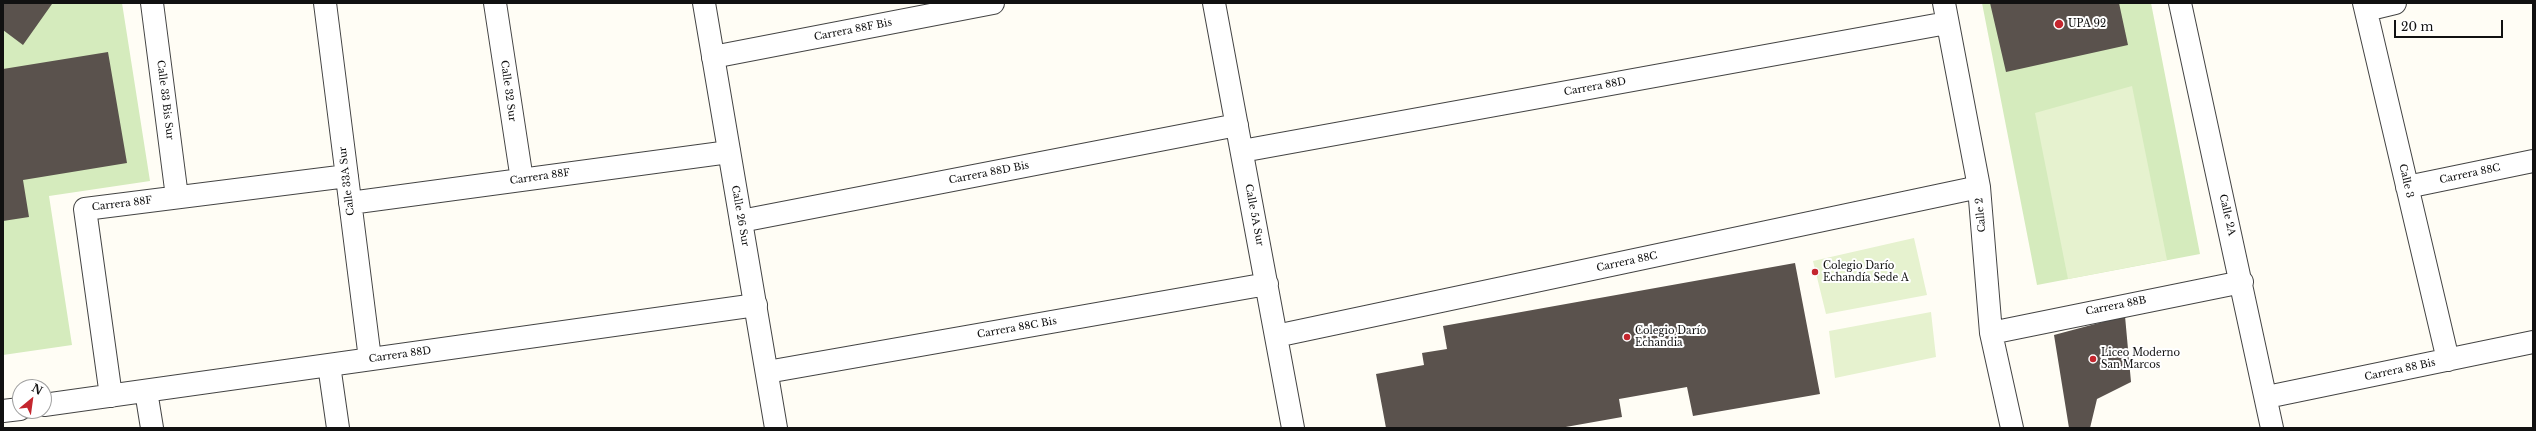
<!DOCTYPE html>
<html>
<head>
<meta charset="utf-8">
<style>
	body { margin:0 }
	#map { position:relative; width:2536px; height:431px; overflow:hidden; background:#fffdf5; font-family:"Libre Baskerville",serif }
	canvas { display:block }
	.frame { position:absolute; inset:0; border:4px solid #111; pointer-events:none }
	.north { position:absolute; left:12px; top:379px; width:40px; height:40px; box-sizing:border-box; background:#fff; border:1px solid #a0a0a0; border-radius:50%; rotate:29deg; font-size:11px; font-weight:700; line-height:16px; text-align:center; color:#111 }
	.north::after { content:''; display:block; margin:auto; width:14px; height:18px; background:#c4262e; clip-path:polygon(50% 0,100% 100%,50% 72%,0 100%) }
	.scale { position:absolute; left:2394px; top:20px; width:109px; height:18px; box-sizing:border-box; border:2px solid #111; border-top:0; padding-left:5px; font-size:12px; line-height:14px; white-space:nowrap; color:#111; -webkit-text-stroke:3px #fff; paint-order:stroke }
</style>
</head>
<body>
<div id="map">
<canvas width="2536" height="431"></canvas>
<div class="frame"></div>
<div class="north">N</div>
<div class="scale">20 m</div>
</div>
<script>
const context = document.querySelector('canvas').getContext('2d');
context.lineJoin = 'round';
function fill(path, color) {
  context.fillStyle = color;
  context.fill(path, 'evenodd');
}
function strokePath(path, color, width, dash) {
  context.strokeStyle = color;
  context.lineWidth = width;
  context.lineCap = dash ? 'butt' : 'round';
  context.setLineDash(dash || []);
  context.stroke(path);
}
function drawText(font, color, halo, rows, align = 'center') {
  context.font = font + ' "Libre Baskerville",serif';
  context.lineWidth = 4;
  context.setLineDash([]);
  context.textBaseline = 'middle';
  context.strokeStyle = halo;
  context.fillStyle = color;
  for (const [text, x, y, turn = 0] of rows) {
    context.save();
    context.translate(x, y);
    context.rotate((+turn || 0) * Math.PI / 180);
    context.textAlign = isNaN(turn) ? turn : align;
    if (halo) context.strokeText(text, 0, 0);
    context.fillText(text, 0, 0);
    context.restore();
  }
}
fill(new Path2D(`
	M3,3H122L150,181L49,196L72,345L3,355Z
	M1982,3H2151L2200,254L2037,285Z`), '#d5ebbd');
fill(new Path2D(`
	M2132,86L2167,260L2068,279L2035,113Z
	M1914,238L1927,295L1826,314L1813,261Z
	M1931,312L1936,357L1835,378L1829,331Z`), '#e6f2cf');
fill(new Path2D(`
	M3,3H50L52,4L23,45L3,30Z
	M1990,3H2119L2128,45L2006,72Z
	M108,52L127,163L23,180L29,217L3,221V69Z
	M1795,263L1820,394L1693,416L1687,387L1619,399L1622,417L1560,428H1386L1376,374L1424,365L1422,353L1447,349L1443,326Z
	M2125,316L2131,382L2097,399L2090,428H2069L2054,335Z`), '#5a524d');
const minor = new Path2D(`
	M152,3L177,197
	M325,3L370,359
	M495,3L522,180
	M1214,3L1293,428
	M1944,3L1979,187L1991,333L2012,428
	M2180,3L2272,428
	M2364,3L2448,360
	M2366,10L2395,3
	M713,57L993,3
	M1242,151L1947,23
	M2407,187L2533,161
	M350,203L729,152
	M741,221L1237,125
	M1991,333L2242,282
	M1276,336L1979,187
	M329,365L338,428
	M767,372L1267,284
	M146,391L152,428
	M111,396L85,209L347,176
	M2267,397L2533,342
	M44,405L756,305
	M3,411L20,409`);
const tertiary = new Path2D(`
	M704,3L776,428`);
strokePath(minor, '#444', 24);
strokePath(tertiary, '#444', 24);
strokePath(minor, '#fff', 22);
strokePath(tertiary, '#fff', 22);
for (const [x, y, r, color] of [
	[2059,24,5,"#c4262e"],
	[1815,272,4,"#c4262e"],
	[1627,337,4,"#c4262e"],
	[2093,359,4,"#c4262e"]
]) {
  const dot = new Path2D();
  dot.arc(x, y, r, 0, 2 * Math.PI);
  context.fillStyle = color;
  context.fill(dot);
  strokePath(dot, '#fff', 1.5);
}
drawText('10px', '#111', '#fff', [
	["UPA 92",2068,24],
	["Colegio Darío",1823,266],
	["Echandía Sede A",1823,278],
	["Colegio Darío",1635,331],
	["Echandia",1635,343],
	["Liceo Moderno",2101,353],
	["San Marcos",2101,365]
], 'left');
drawText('10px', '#111', '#fff', [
	["Carrera 88F Bis",853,30,-11],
	["Carrera 88D",1595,87,-10],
	["Calle 32 Sur",508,91,82],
	["Calle 33 Bis Sur",165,100,83],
	["Carrera 88D Bis",989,173,-11],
	["Carrera 88C",2470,174,-12],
	["Carrera 88F",540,177,-8],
	["Calle 33A Sur",347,181,-97],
	["Calle 3",2406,181,77],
	["Carrera 88F",122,204,-7],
	["Calle 5A Sur",1254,215,79],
	["Calle 2",1981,215,-95],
	["Calle 2A",2227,215,77],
	["Calle 26 Sur",740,216,80],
	["Carrera 88C",1627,262,-12],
	["Carrera 88B",2116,306,-11],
	["Carrera 88C Bis",1017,328,-10],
	["Carrera 88D",400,355,-8],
	["Carrera 88 Bis",2400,370,-12]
]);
</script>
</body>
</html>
